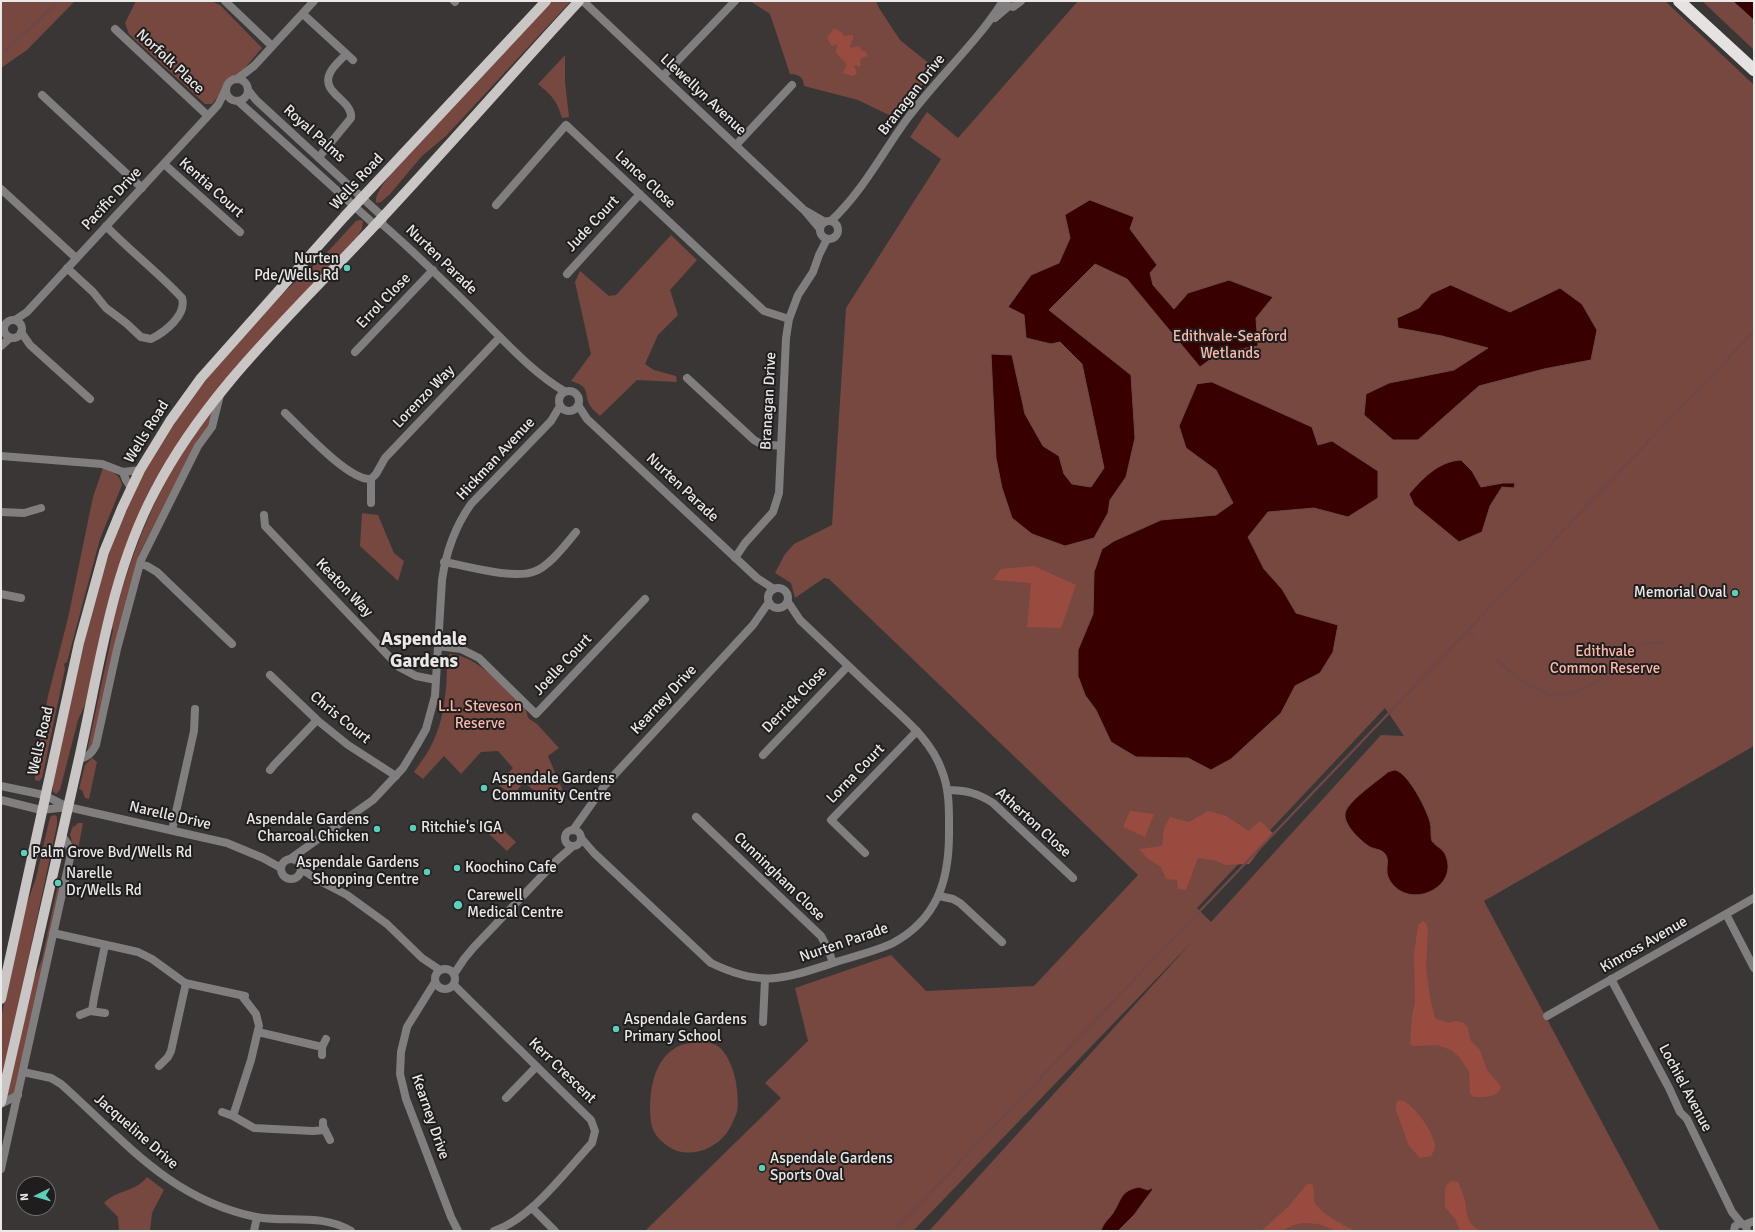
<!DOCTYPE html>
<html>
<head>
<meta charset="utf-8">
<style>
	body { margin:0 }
	#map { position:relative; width:1755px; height:1232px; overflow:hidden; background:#393635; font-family:Signika,sans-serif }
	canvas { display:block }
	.frame { position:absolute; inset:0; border:2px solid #ebe9e8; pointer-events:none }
	.north { position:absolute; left:16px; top:1176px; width:40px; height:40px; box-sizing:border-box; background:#1f1d1d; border:1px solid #716f6e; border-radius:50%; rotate:265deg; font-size:11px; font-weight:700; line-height:16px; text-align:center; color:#ebe9e8 }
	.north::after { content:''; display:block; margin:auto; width:14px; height:18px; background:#5dceb9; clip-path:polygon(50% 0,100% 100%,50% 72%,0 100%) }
</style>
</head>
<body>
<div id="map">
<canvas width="1755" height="1232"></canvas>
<div class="frame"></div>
<div class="north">N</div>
</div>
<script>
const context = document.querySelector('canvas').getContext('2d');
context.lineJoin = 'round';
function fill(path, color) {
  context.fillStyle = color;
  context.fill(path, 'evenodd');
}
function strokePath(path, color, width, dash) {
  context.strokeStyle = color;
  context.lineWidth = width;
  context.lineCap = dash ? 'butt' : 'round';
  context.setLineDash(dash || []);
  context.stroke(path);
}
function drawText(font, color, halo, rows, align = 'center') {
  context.font = font + ' Signika,sans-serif';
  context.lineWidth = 4;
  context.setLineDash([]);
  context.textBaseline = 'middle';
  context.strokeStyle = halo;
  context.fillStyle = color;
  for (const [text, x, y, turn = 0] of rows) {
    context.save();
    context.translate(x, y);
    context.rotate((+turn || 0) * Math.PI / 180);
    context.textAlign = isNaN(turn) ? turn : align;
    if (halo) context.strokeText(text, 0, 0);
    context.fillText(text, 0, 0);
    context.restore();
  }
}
fill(new Path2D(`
	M1,1H75L27,50L1,68Z
	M136,1H211L220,5L262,48L238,76L229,82L212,104H205L129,34L125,23Z
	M551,1H571L446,136L422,156L390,194L381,202L376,203C374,191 394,171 401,162Z
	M750,1H876L879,8L900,40L936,69L895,118L858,100L804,86C804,78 799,74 790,74L770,14Z
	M1078,1H1665L1754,85V746L1484,901L1660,1231H929L1191,943L913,1231H645L781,1098L765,1083L808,1041L795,988L891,955L926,991L1034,986L1138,875L829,579L824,578L795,598L791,583L775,573L785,554L794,544L832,525L846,308L941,159L910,137L927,112L958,138ZM1385,708L1404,736L1381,735L1211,922L1197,908Z
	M1702,1H1754V50Z
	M565,55V82L569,117L562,118C557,100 551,95 538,84Z
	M360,220L363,221L362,229L357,237L224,381L148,498L86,703L78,720L60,790L56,794L53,792V779L91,614L106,563L117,530L147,465L175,420L219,363L283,293L320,260L356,221Z
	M671,235L697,260L670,290L678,315L658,335L645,364L654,370L676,376L677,382L637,380L600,416C597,413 593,410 591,407C582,393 593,388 571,381L591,354L575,282L580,271L609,296L616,295Z
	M214,409L211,424L198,439L138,556L93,744L87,752L113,630L112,626C128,561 153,498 189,440C196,429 205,419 214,409Z
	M103,468C112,472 120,474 122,485L100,539L67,662L64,664L65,669L42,778L39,781L35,780V768L48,696L68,618L93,497Z
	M362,513L378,515L394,553L404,561L398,581L360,546Z
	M450,654C478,656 503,687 523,705L526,710L528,718L537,724L559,748L548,756L563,791L544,799L524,782L512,796L498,784L513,768L498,751L481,752L461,774L444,756L423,779L414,772C419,764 425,757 430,748C445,720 447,689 447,658Z
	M92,758L97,762L89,799L85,798L82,790L79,789L85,765Z
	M55,815L57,817V825L1,1085V1018L23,915L36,878L49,821L51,816Z
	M78,823H83L77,855H75L70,834L73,826L74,827Z
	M497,824L516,842L507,851L488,833Z
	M58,884H62L14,1093L7,1097V1095L32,983L42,959Z
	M705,1041C709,1043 716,1044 719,1047C728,1054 734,1071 736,1082C737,1091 739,1103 737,1112C734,1119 731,1128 726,1134C712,1152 683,1160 665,1144C658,1139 652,1131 651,1122C648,1095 652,1057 681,1045C688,1043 697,1042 705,1041Z
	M147,1177L164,1190L152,1213L150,1231H119L118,1217L104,1203C118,1189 134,1193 147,1177Z`), '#764840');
fill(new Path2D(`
	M834,28L842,33L844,36L853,35V39L850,46L851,48L859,46L861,50L866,52L868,56L861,58L860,61L861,65L859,67L856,65L854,66L857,73L853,76L843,73L847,64L836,53L837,44L832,46L827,38Z
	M1034,566L1076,585L1061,628L1027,627L1031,583L993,580L1001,569Z
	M1130,811L1154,814L1145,837L1123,827Z
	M1208,811L1226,816L1249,831L1260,821L1273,833L1249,864L1225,865L1217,861L1198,858L1186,890L1178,889L1177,880L1166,879L1161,867L1147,858L1139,849L1162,846L1164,828L1170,817L1189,822Z
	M1423,921L1426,923L1428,929L1426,968L1430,998L1435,1018L1448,1023L1455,1021L1462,1022L1467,1026L1471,1041L1480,1050L1487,1070L1501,1087C1498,1098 1484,1097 1474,1097L1470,1094L1469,1071L1459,1057L1451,1050L1437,1045L1413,1046L1410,1043L1412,1016L1415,1002L1414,955L1418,925Z
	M1400,1100C1412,1101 1437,1136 1435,1148C1434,1151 1432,1154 1431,1156L1420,1158L1409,1146L1396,1110V1103Z
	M1451,1181L1458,1182C1461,1189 1464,1195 1465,1201C1467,1215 1467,1225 1481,1231H1460L1455,1219L1445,1207V1191L1446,1186Z
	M1307,1184H1312C1315,1190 1313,1197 1315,1203C1320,1213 1345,1226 1355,1231H1337L1318,1224L1304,1223L1293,1225L1282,1231H1261L1288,1207Z`), '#994b40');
const water = new Path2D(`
	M1733,1H1754V20Z
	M1090,200L1134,217L1130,229L1157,265L1150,273L1153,285L1174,309L1188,293L1229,280L1273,297L1256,318L1258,346L1219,353L1200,367L1127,279L1095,264L1049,310L1131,375L1135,438L1126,477L1110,500L1108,513L1094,538L1065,546L1032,534L1012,518L1002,488L996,458L991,354L1012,355L1025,414L1043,446L1059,456L1064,474L1072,484L1091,487L1104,468L1082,364L1060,342L1051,344L1026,338L1024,315L1008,307L1031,275L1059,263L1070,238L1065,215Z
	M1451,285L1510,312L1560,288L1582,304L1597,330L1591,360L1544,369L1479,386L1418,440H1393L1364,415L1366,394L1389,383L1454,370L1488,348L1442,336L1398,328L1397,318L1419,308L1431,294Z
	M1212,382L1312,427L1318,445L1332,441L1378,471V498L1348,517L1314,508L1268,512L1248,537L1264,569L1282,589L1296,613L1338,625L1333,652L1320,673L1295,686L1281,713L1231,759L1211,770L1188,758L1136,757L1111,742L1096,710L1085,695L1078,676V650L1093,614L1094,572L1102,549L1114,541L1161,520L1216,515L1233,503L1216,470L1186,448L1179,426L1197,384Z
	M1461,460L1472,471L1481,487L1503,483H1515L1514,488L1502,487L1490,506L1482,532L1459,542L1414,505L1409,494C1423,478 1439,461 1461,460Z
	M1395,770C1408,772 1427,810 1430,822C1432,828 1430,835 1432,841C1436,847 1443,848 1446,856C1458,886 1416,907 1395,887C1380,872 1392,863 1385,854C1381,848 1372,850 1367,845C1359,839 1344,825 1345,814C1346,802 1379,780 1388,772Z
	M1139,1187L1148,1190L1152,1188L1153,1189L1134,1215L1118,1231H1101C1103,1223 1109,1219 1113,1213C1122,1199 1120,1191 1139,1187Z`);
fill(water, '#380100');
strokePath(water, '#6e4746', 1);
strokePath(new Path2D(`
	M1,53L12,45L59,1
	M1467,632L1474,638
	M1496,659C1511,674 1539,697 1562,695C1577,694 1592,685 1603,676C1615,667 1629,651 1642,645C1649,642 1658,643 1666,643
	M894,1231L1754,331`), '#6e4746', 2.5);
strokePath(new Path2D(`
	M225,1L272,46
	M454,1L455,2
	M583,1L804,210L820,229
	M1006,5L1013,7L1021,1
	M303,14L353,60
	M995,18L1009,6
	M115,29L207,115
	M663,76L735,1
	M237,79L254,66L314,1
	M226 90a11 11 0 1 1 22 0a11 11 0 1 1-22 0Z
	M248,90L256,100L383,217L382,223
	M42,95L142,188
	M238,101L375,225L381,224
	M736,145L792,85
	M319,157L351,118C353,100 320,93 330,73C333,66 341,60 346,54
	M164,164L240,232
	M1,189L76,258
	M496,205L566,125L764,311L789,319
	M806,211L825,222
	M820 230a9 9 0 1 1 18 0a9 9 0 1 1-18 0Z
	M831,221C863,191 882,153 907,119C937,78 976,44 1003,1
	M382,224C418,255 452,289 486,323C510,347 535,374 564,391
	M67,268L93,292L106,308L126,323L141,337L151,339C165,332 187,315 182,298C158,272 130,251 106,226
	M567,274L640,194
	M4 329a9 9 0 1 1 18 0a9 9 0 1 1-18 0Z
	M15,320L27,312L218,105L226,89
	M21,332L30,345L90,399
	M1,346L10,338
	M355,352L433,270
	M687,378L754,440L761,444L781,446
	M559 401a10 10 0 1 1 20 0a10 10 0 1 1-20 0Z
	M578,405L587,419L757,578L774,589
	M285,413C302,429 349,481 371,479
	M1,456L102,464L123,472L140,470
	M123,472L126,480L131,488
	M371,503V479L376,474L385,458L500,337
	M1,512L24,513L41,508
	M264,515L265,526L399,667L416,676L436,680
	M735,558L745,543L773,512L779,493L786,338L789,319L798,295L813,272L819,255L827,239
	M444,562C468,566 511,579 533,572C549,567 565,545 576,532
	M140,564L147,566L157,572L232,644
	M768 598a10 10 0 1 1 20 0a10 10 0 1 1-20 0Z
	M1,594L21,598
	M438,646L461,649L479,658L536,714L645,599
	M270,675L317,720L348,745L396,776
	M763,755L848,666
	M79,759C88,757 92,753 96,745L117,649L141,560L198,446L212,427L220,395
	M270,770L274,765L317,720
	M1,786L44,795L68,807
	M947,790C965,790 978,793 993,803L1073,878
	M1,800L41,810L68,807L227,843L263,858L281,868
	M696,817L821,936L828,949L833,963
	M565 838a8 8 0 1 1 16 0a8 8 0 1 1-16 0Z
	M172,830L194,731L195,709
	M573,830L605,785L753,625L769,602
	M581,838L594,853L711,963C763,988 783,979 836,962C852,957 879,950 893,943C937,919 949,881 949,834C949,813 950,791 942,771C931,739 903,718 879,695C853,670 826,645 800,620L788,602
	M865,853L831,820L917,731
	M281 869a10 10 0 1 1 20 0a10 10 0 1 1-20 0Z
	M290,859L373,800L403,768L417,745L426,729L435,696L442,580C446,552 454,528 471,504L551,421L560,406
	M301,869L318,880L347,895L387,924L422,958L440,970
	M939,896L953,899L960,903L1002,942
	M1726,914L1754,968
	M53,933L138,952L152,959L185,983L245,996
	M435 979a10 10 0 1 1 20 0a10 10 0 1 1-20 0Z
	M454,974L464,959L474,947L557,860L572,847
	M1611,979L1669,1088L1680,1112L1687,1119L1732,1212L1741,1223
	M435,982L407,1027L401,1052L400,1074L406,1099L451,1217L458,1231
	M454,985L591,1120L595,1131L592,1143C565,1172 532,1218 494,1231
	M242,996L256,1014L259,1026L251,1060L233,1116L254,1128L313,1131L325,1130
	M92,1011L94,998L105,945
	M80,1015L90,1011L105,1013
	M1547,1016L1754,898
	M763,1022L765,979
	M258,1032L322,1047
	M322,1055V1047L326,1039
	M159,1066L168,1057L171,1051L186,983
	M23,1072L51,1078L61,1084C124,1140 169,1199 256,1217C287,1223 322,1213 351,1231
	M506,1098L536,1067
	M1,1104L18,1095
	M222,1112L233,1116
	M323,1122V1126L330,1140
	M1,1169L70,858C72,849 68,843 62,836
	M532,1208L555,1231
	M1744,1225L1754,1221
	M254,1231L257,1217
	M1734,1231L1735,1226L1741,1223L1746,1226L1747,1231`), '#807e7e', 8);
strokePath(new Path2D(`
	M1,999L79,643L104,552L122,508L140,470L170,421L201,378L344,217L546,1
	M1,1102C26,988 53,876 78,763C99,671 110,576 155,491C205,394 288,318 362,239C436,161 506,80 579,1`), '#c9c6c5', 10);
strokePath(new Path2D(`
	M1679,1L1754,70`), '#e6e2e1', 12);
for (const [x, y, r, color] of [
	[347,268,4,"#5dceb9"],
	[1735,593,4,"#5dceb9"],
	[484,788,4,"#5dceb9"],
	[413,828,4,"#5dceb9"],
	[377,829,4,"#5dceb9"],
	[24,853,4,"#5dceb9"],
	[457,868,4,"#5dceb9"],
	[427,872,4,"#5dceb9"],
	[58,883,4,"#5dceb9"],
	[458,905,5,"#5dceb9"],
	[616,1029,4,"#5dceb9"],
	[762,1168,4,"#5dceb9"]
]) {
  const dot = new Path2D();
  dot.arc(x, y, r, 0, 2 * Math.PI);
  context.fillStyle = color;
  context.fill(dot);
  strokePath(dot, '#1f1d1d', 1.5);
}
drawText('15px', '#ebe9e8', '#1f1d1d', [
	["Norfolk Place",170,62,43],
	["Llewellyn Avenue",703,95,43],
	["Branagan Drive",912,95,-52],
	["Royal Palms",314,134,42],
	["Lance Close",645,180,43],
	["Wells Road",357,182,-47],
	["Kentia Court",211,188,42],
	["Pacific Drive",112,199,-47],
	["Jude Court",593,224,-47],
	["Nurten Parade",441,260,44],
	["Errol Close",384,301,-46],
	["Lorenzo Way",424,397,-46],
	["Branagan Drive",769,401,-87],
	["Wells Road",147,432,-58],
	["Hickman Avenue",496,459,-47],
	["Nurten Parade",682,488,43],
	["Keaton Way",344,588,46],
	["Joelle Court",563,665,-47],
	["Kearney Drive",664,700,-47],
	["Derrick Close",795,700,-46],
	["Chris Court",340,718,39],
	["Wells Road",41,741,-77],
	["Lorna Court",856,774,-46],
	["Narelle Drive",170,816,13],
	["Atherton Close",1033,823,42],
	["Cunningham Close",779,877,44],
	["Nurten Parade",844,943,-19],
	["Kinross Avenue",1644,945,-30],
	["Kerr Crescent",562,1071,44],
	["Lochiel Avenue",1685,1088,62],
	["Kearney Drive",430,1117,71],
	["Jacqueline Drive",136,1132,41]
]);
drawText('15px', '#ebe9e8', '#1f1d1d', [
	["Nurten",339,259,"right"],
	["Pde/Wells Rd",339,276,"right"],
	["Memorial Oval",1727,593,"right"],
	["Aspendale Gardens",492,779],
	["Community Centre",492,796],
	["Aspendale Gardens",369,820,"right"],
	["Charcoal Chicken",369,837,"right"],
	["Ritchie's IGA",421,828],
	["Palm Grove Bvd/Wells Rd",32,853],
	["Aspendale Gardens",419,863,"right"],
	["Shopping Centre",419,880,"right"],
	["Koochino Cafe",465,868],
	["Narelle",66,874],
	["Dr/Wells Rd",66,891],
	["Carewell",467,896],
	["Medical Centre",467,913],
	["Aspendale Gardens",624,1020],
	["Primary School",624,1037],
	["Aspendale Gardens",770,1159],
	["Sports Oval",770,1176]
], 'left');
drawText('15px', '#fdb8ac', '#1f1d1d', [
	["Edithvale-Seaford",1230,337],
	["Wetlands",1230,354],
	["Edithvale",1605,652],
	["Common Reserve",1605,669],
	["L.L. Steveson",480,707],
	["Reserve",480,724]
]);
drawText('bold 19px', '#ebe9e8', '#1f1d1d', [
	["Aspendale",424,640],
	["Gardens",424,662]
]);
</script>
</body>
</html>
